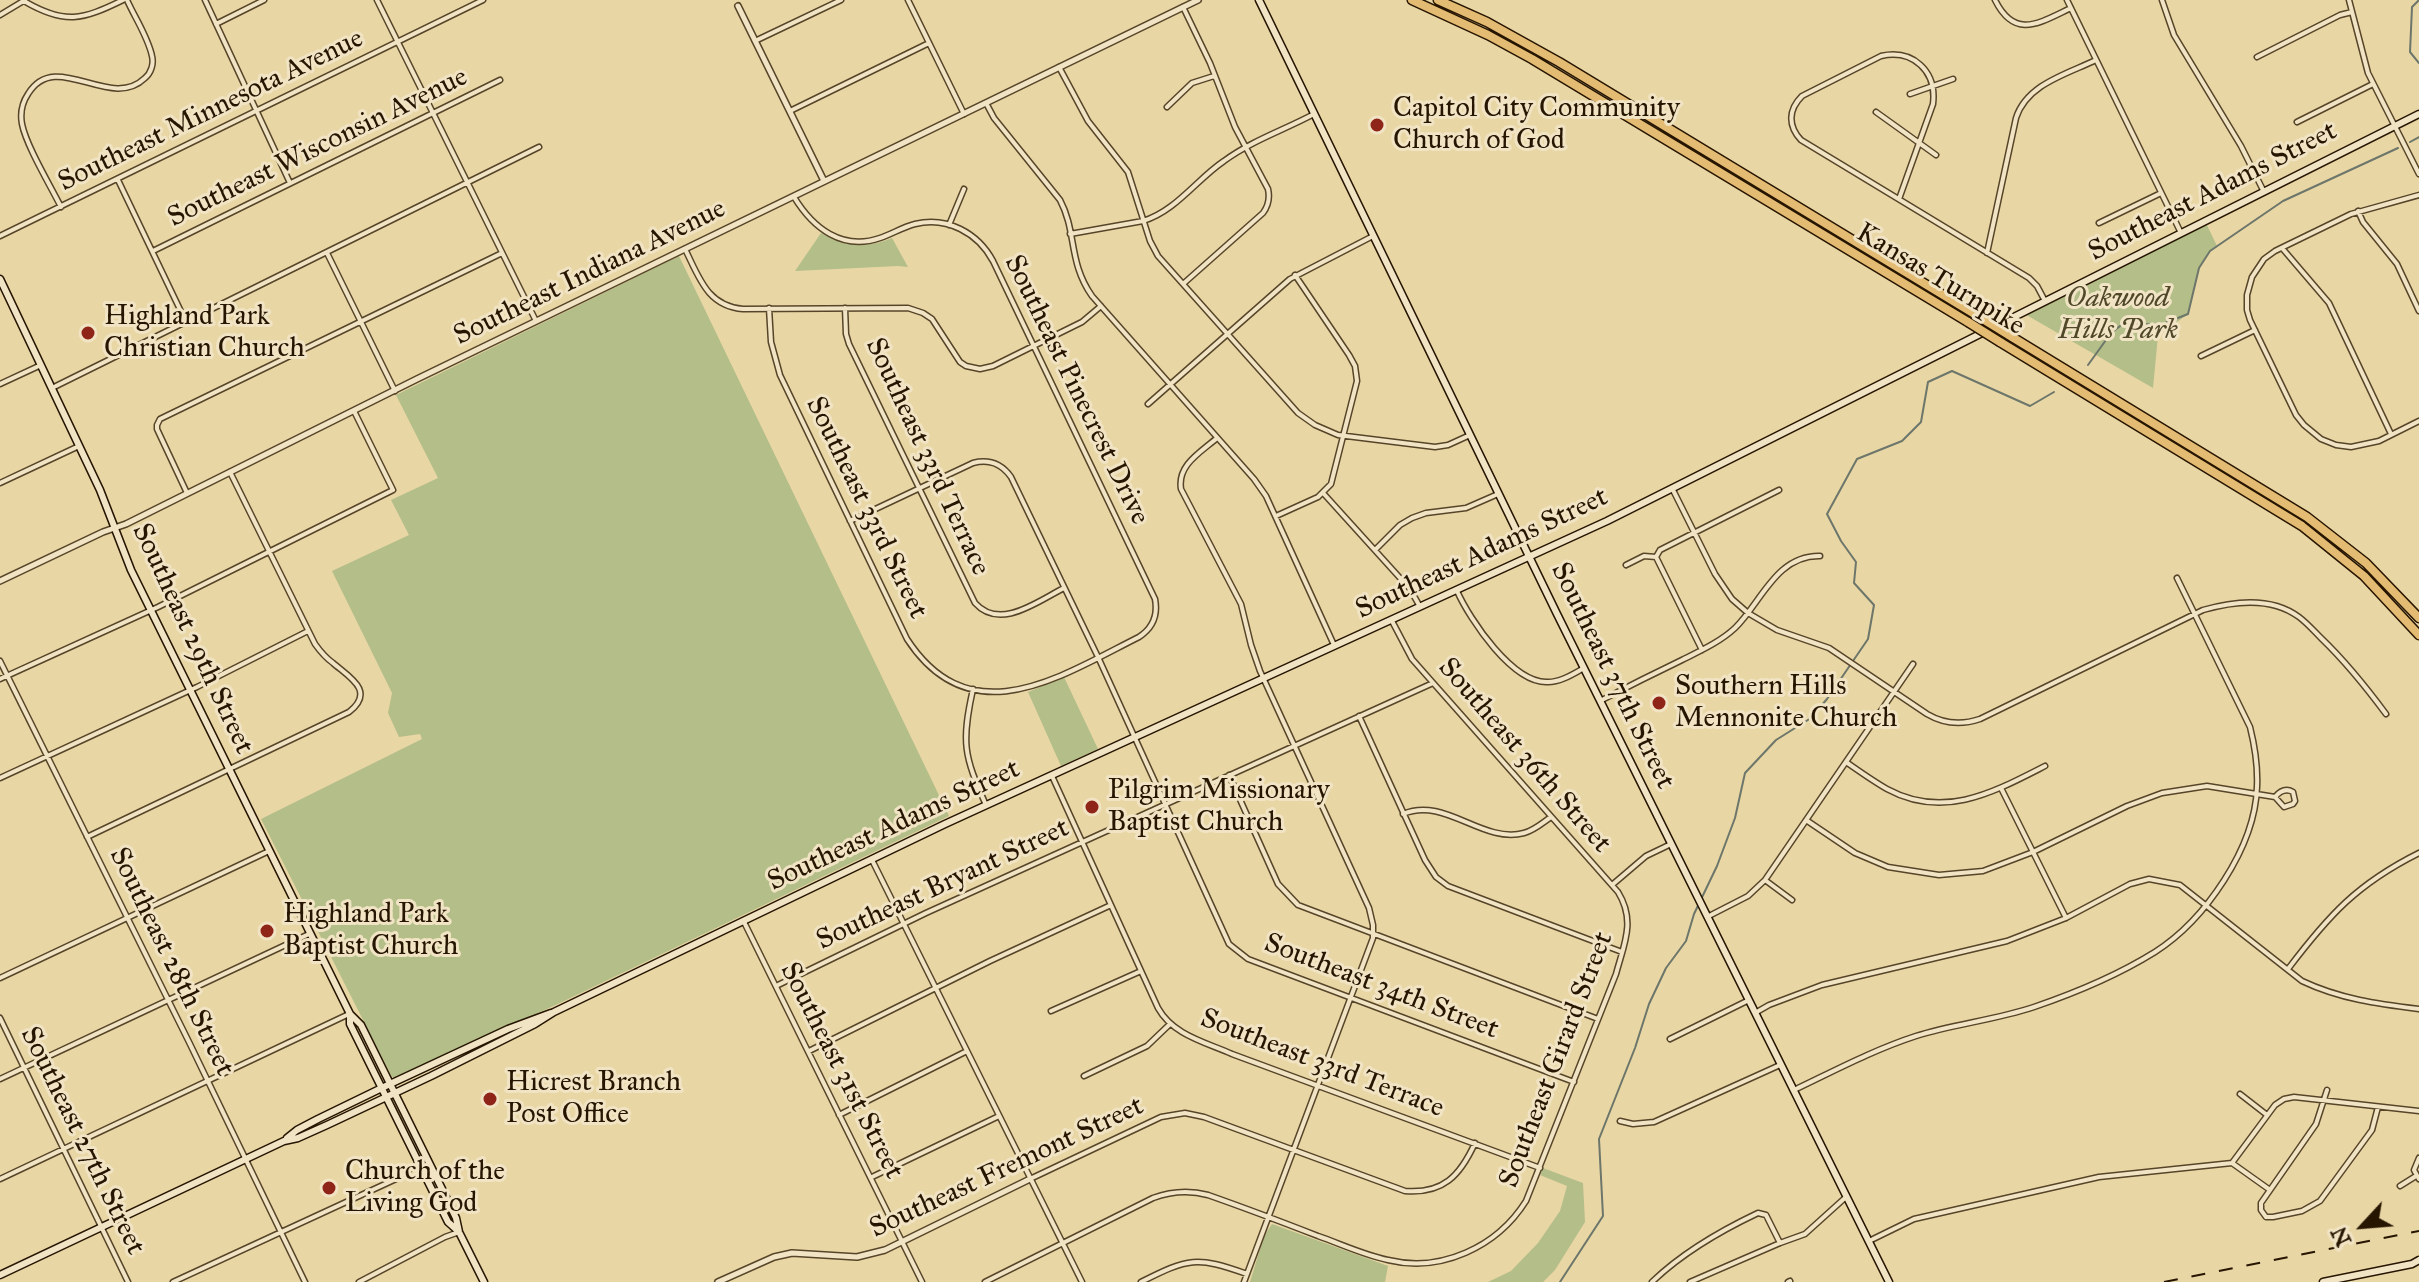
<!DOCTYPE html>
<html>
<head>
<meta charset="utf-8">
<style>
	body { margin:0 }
	#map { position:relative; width:2419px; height:1282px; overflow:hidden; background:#e9d6a5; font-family:"IM FELL Great Primer",serif }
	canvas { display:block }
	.north { position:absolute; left:2323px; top:1186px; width:80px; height:80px; -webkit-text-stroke:6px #f1e4c4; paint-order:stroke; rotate:244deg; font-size:22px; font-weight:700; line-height:32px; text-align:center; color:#261500 }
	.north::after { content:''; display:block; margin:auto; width:28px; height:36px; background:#261500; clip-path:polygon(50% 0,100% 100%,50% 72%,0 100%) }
</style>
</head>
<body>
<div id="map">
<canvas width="2419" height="1282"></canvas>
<div class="north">N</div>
</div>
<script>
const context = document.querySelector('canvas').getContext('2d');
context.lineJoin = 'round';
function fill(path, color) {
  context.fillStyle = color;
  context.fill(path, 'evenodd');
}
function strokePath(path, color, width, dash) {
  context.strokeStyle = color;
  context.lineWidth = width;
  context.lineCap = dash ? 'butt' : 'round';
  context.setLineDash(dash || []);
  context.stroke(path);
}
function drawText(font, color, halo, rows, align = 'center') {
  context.font = font + ' "IM FELL Great Primer",serif';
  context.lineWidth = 6;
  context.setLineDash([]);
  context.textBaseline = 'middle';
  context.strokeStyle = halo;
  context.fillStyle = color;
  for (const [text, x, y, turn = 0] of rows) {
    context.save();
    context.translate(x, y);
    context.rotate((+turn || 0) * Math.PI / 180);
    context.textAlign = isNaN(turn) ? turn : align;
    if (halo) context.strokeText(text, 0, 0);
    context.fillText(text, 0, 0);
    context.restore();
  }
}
fill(new Path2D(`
	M2205,221L2217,246L2210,251L2199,268L2188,314L2158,336L2153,388L2023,313Z
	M821,233C845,246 867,249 892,238L908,267L898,266L795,271Z
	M679,256L949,816L562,1002L397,1078L392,1077L261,819L422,739L420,734L399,737L388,713L392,693L332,571L409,535L391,500L438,478L396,395Z
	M1064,677L1098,749L1061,766L1028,692Z
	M1543,1168L1583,1183L1585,1222L1555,1270L1543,1282H1488L1511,1271L1538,1243L1560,1211L1567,1186L1540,1175Z
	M1272,1224L1388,1266L1385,1282H1250L1264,1236Z`), '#b3be89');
strokePath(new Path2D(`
	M2419,0L2412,7L2410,52L2419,63
	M2410,142L2419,137
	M2088,365L2111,333L2124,323L2160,325L2188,314L2199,268L2210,251L2283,201L2398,148
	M1560,1282L1603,1216L1599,1139L1635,1048L1649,1004L1666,968L1686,941L1694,914L1717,866L1735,818L1745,773L1776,740L1811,718L1827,699L1868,639L1874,605L1854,583L1856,562L1841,541L1827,514L1857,459L1902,441L1921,422L1928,382L1952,371L2030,406L2054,392`), '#6c766a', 2);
const minor = new Path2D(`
	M205,0L290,183
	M377,0L536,321
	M908,0L964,114
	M1995,0C2015,40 2039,23 2071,8
	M2067,0L2181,233
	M2162,0L2174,35L2241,146L2264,192
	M2349,0L2368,73L2419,174
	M24,1C65,25 82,20 123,0
	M0,15L25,0
	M216,24L264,0
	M755,41L841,0
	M2257,57L2340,15L2352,12
	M1059,67L1088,121L1128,172L1150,241L1158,256L1298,413L1315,425L1338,435L1435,447L1448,445L1470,435
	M1910,94L1953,79
	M986,103L994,118L1060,200C1077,232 1068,262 1092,296L1254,479L1266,496L1334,645
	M1167,107L1192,83L1214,76
	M790,111L929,43
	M1876,112L1936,155
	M2297,122L2373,84
	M118,180L186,322
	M2419,195L2351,214L2275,251L2264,259L2252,277L2247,295V310L2250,320L2296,415L2304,425L2321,439L2336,445L2351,447L2379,441L2419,421
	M1899,199L1933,104C1937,71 1913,49 1881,56L1802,96C1788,110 1788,126 1801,140L2029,278L2037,286L2045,301
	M61,207C50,185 26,145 22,124C20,113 22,103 28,94C56,48 110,112 145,78C151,73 154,64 152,56C148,37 135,18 127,0
	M2358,211L2363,222L2397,264L2419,311
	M2099,223L2161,193
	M949,225L964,189
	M1070,234L1143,221C1176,211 1197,179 1224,161C1251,141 1284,130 1314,114
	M0,236L483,0
	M2282,248L2329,303L2391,434
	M685,249C699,277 707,306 743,309L908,308L923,313L932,319L960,362L966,366L980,369L993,366L1082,322L1101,306
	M153,251L500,80
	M327,253L395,391
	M1987,253L2016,118C2027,84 2067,74 2096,60
	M1183,284L1263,213C1269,205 1270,198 1268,189L1235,127L1210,63L1183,7
	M769,308L771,342L780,375L907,639C971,737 1061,676 1139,637C1153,628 1158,615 1155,599L993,261C978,233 947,216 915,224C903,227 892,234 880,238C842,251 813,228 794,197
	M845,308L846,334L849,344L975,603C1000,631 1038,601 1064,588
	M2201,356L2255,330
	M0,384L41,365
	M52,388L539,147
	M1148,404L1290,279L1373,236
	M1217,438C1201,452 1177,465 1181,489L1241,604L1251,645L1260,671L1369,908L1373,925V938L1244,1282
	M0,483L79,446
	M1672,488L1715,574L1732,599L1748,613L1777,630L1829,648L1927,714C1944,724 1962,725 1980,719L2203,610C2234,601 2271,596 2299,617C2307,623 2314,631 2321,638C2346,662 2366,687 2386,714
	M187,493L157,429V425L160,419L502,253
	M1324,494L1410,589L1419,605
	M1276,516L1318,497L1331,484L1357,381L1355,366L1349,355L1295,275
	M850,521L973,463C989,459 1001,463 1011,477L1098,657L1229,944L1248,959L1574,1082
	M1375,550L1400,525L1412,518L1426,513L1466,508L1498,494
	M1656,557L1660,550L1779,490
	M1656,557L1702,650
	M1626,565L1644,556L1656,557
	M1457,591C1470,620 1513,684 1548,682C1561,682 1573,674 1584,668
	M0,661L189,1042L305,1282
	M0,679L158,607L393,490L354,411
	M973,689C961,743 964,756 986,805
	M1600,701C1627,687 1655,673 1682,660C1700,651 1720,642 1735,628C1761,603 1776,555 1820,556
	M1359,716L1425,860L1436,877L1448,886L1622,952
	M1846,762C1859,771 1873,781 1887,789C1944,820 1994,792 2045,766
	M1229,775L1278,884L1298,905L1598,1019
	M1052,776L1158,1008C1173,1035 1205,1042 1232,1054L1540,1168
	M0,778L197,687L308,631
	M2001,788L2066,918
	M1403,814C1445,796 1482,844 1524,833C1535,830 1542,823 1551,817
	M1806,820L1855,853L1888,867L1939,875L1983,871L2033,852L2127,806L2162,793L2207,786L2275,797L2284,807L2293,804L2295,801L2293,792C2286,788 2280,791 2275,797
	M87,837L349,712C376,691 349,677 333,663C326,658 320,651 315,644L230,472
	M872,860L1082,1282
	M1765,880L1792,900
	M1612,885L1646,856L1671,844
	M1707,917L1748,896L1765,880L1913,664
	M744,922L922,1282
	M2288,969C2329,915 2357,884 2419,853
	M0,978L269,851
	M776,986L926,913L1433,683
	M1051,1011L1141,971
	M1755,1013L1769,1005L1822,985L2007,941L2066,918L2130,884L2149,879L2180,885L2302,981C2340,999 2378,1004 2419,1009
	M0,1018L128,1282
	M1670,1039L1749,1000
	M809,1051L990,961L1111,905
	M1084,1076L1147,1046L1170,1024
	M0,1079L309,934
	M1794,1090C1834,1071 1873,1050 1916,1036C1954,1024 1995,1020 2034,1007C2075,993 2118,975 2155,952C2205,920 2255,848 2257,787C2258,766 2255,747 2250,727L2177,578
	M2327,1090L2316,1124L2261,1203V1210L2266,1217H2273L2302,1211L2320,1201L2372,1130L2378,1107
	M2240,1094L2267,1115
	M839,1115L967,1051
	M1620,1121L1633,1124L1654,1122L1780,1065
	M2419,1158L2414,1170L2419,1179
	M2232,1163L2275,1105L2284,1099L2294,1097L2419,1111
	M2232,1163L2270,1190
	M872,1177L999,1116
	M0,1179L349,1014
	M1030,1179L1161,1117L1185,1113L1204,1117L1405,1191C1443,1194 1460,1176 1475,1143
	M2400,1186L2416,1176
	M1869,1241L1914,1219L2099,1177L2232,1163
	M173,1282L396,1179L419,1163
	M359,1282L445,1237L459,1232
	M985,1282L1153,1198C1172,1191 1189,1190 1208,1195C1245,1208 1282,1222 1318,1236C1341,1244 1364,1255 1388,1260C1441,1273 1497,1247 1526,1201L1616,974C1624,944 1636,921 1618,892L1412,659L1392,621
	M1141,1282C1189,1258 1196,1256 1247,1274
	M1652,1282C1682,1253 1720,1231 1758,1213L1766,1215L1780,1243
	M1690,1282L1780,1243L1805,1234L1846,1197
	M1788,1282L1790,1281`);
const tertiary = new Path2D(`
	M738,6L824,181
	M0,581L103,532L126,524L417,379L1198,0
	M718,1282L774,1257L792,1253L857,1257L885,1250L1030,1179`);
const secondary = new Path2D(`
	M1259,0L1557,614L1889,1282
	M0,279L100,490L131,570L350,1014L361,1025L443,1191L456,1218L459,1232L484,1282
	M350,1014V1024L448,1222L458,1231
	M287,1138L297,1130L318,1119L390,1084L508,1029L551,1013
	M0,1275L284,1141L298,1138L327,1125L431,1076L535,1024L554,1012L945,824L1607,521L2419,114
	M2323,1282L2412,1264L2419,1260`);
const motorway = new Path2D(`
	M1412,0L1488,35L1532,59L1968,322
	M1438,0L1487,22L1559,62L1978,316
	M2012,337L2307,517L2366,563L2419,618
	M2000,342L2302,526L2364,576L2419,635`);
strokePath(minor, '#574529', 7);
strokePath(tertiary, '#574529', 8);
strokePath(secondary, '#261500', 9);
strokePath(motorway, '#261500', 11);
strokePath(minor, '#f1e4c4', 4);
strokePath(tertiary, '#f1e4c4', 5);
strokePath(secondary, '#f1e4c4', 6);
strokePath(motorway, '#e4bb72', 8);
strokePath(new Path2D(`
	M2164,1282L2419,1231`), '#261500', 2, [14, 14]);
const motorwayBridge = new Path2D(`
	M1978,316L2012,337
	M1968,322L2000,342`);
strokePath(motorwayBridge, '#261500', 11, []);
strokePath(motorwayBridge, '#e4bb72', 8);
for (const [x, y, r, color] of [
	[1377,125,8,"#8f2418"],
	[88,333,8,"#8f2418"],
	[1659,703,8,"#8f2418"],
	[1092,807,8,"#8f2418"],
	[267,931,8,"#8f2418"],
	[490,1099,8,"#8f2418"],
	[329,1188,8,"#8f2418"]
]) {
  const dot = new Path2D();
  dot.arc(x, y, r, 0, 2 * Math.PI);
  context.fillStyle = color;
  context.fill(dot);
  strokePath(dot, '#f1e4c4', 3);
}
drawText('28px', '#261500', '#f1e4c4', [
	["Capitol City Community",1393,109],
	["Church of God",1393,141],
	["Highland Park",104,317],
	["Christian Church",104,349],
	["Southern Hills",1675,687],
	["Mennonite Church",1675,719],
	["Pilgrim Missionary",1108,791],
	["Baptist Church",1108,823],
	["Highland Park",283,915],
	["Baptist Church",283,947],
	["Hicrest Branch",506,1083],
	["Post Office",506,1115],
	["Church of the",345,1172],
	["Living God",345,1204]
], 'left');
drawText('28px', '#261500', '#f1e4c4', [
	["Southeast Minnesota Avenue",211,111,-26],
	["Southeast Wisconsin Avenue",318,148,-26],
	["Southeast Adams Street",2213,192,-27],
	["Southeast Indiana Avenue",590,273,-26],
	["Kansas Turnpike",1940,280,31],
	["Southeast Pinecrest Drive",1076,390,64],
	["Southeast 33rd Terrace",927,457,65],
	["Southeast 33rd Street",866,508,64],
	["Southeast Adams Street",1482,554,-25],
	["Southeast 29th Street",192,639,65],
	["Southeast 37th Street",1612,676,64],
	["Southeast 36th Street",1524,756,49],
	["Southeast Adams Street",894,826,-25],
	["Southeast Bryant Street",943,885,-25],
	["Southeast 28th Street",171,962,64],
	["Southeast 34th Street",1381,987,21],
	["Southeast Girard Street",1557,1060,-69],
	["Southeast 33rd Terrace",1322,1064,21],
	["Southeast 31st Street",841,1071,63],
	["Southeast 27th Street",82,1141,64],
	["Southeast Fremont Street",1007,1168,-25]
]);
drawText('italic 28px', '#504829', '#f1e4c4', [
	["Oakwood",2118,299],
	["Hills Park",2118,331]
]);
</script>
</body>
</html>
